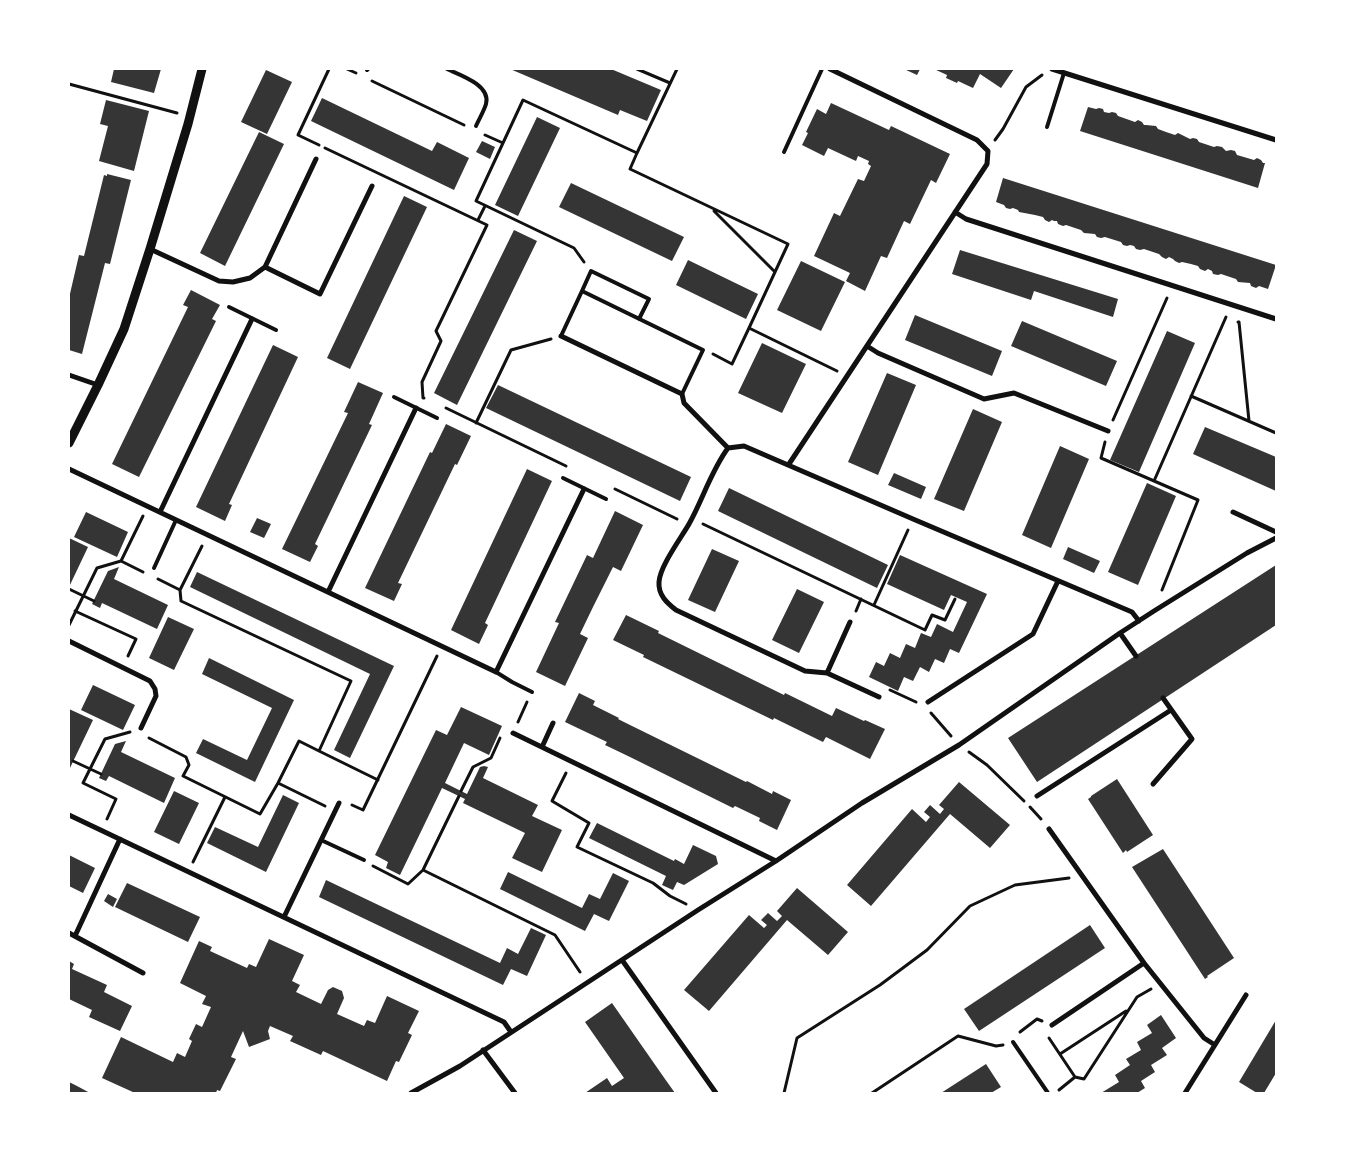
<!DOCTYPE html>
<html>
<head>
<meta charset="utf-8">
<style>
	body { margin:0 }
	#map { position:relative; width:1345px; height:1162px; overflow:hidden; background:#fff; font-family:Barlow,sans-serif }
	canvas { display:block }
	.frame { position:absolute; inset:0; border:70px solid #fff; pointer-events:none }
</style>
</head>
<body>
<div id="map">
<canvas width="1345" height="1162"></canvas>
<div class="frame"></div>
</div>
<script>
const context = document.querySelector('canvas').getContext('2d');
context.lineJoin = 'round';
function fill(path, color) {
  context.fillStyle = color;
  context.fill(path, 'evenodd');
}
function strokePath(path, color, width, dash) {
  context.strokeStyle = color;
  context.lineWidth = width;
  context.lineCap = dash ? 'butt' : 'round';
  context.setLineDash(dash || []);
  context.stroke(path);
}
fill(new Path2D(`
	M114,69H161L154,93L111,82Z
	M510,69H611L661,90L647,121L620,110L618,115Z
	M904,69H920L917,75Z
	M934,69H1014L1001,88L980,74L973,88L958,81L957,83L946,78L947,75Z
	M266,70L292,82L267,134L241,122Z
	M322,98L432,151L437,142L469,158L454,190L311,121Z
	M106,100L149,111L134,171L99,161L108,126L100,124Z
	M831,103L889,130L891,126L950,154L936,183L931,180L910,224L904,221L887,258L881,256L865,291L846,281L850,273L814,256L834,213L840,216L858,179L864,181L871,166L868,164L869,161L858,156L856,161L828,148L824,156L802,145L808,133L806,132L817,109L826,114Z
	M1088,107L1096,109L1099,108L1103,109L1104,112L1109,113L1112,112L1116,113L1118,116L1135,122L1138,120L1142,122L1144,125H1146L1156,126L1158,129L1166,132L1175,135L1178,133L1190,139L1193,138L1197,139L1199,142L1214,147L1217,146L1222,147L1226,151L1231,150L1235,151L1237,155L1254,160L1257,158L1261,160L1263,163H1265L1258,188L1080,131Z
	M537,117L560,128L518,216L495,205Z
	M259,132L284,144L225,266L200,253Z
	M482,141L495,147L490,159L476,152Z
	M107,174L131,180L110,264L105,263L82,354L69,350V298L79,255L84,256L104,175L107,176Z
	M1003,178L1276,265L1268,289L1259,286L1256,288L1251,286L1250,283L1238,282L1236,279L1221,274L1218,275L1213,274L1212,271L1208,269L1205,271L1200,269L1198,266L1191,264L1182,262L1179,263L1175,261L1173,259L1169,257L1166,259L1162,257L1159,254L1144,249L1140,250L1136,249L1134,246L1130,245L1127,246L1123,245L1121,242L1105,237L1101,238L1097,237L1095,234L1084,233L1081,230L1066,225L1063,226L1058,224L1057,221H1054L1052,220L1049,222L1045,220L1043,217L1035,215L1019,212L1018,210L1013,208L1010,209L1006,208L1004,205L996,202Z
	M571,183L684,237L672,261L559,207Z
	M404,196L427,207L350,369L327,358Z
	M514,230L537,241L457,405L434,393Z
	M960,250L1118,299L1113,317L1034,291L1031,300L952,274Z
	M688,260L758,294L746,319L676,285Z
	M801,261L845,282L821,331L777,310Z
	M191,290L220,305L212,319L216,321L139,477L112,464L188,307L183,305Z
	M915,315L1002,351L992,376L905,340Z
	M1022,321L1117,361L1106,386L1011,346Z
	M1167,331L1195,343L1139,472L1110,460Z
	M762,343L806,364L782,413L738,393Z
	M273,345L298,357L229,504L232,505L225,521L196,507Z
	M887,373L916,385L878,475L848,462Z
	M358,382L383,393L369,424L372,425L315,544L318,546L310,562L282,549L348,413L344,412Z
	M498,385L691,477L680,501L486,408Z
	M973,409L1002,422L964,511L934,499Z
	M446,424L471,436L457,465L455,464L398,583L402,584L394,601L365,588L430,452L432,453Z
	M1205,427L1276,457V491L1193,454Z
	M1060,446L1089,459L1051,548L1022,535Z
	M527,469L552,481L485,623L488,625L479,644L451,630Z
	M894,473L926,487L921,499L888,485Z
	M1147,483L1176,496L1138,585L1108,572Z
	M729,488L888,565L877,588L718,511Z
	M615,511L643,525L621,571L613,567L593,607L580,634L588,638L565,686L536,672L559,623L555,622L587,555L593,558Z
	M86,512L128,532L117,557L74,537Z
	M257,518L271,524L264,538L250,532Z
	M69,538L88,547L69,587Z
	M1068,547L1100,561L1094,573L1063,559Z
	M712,549L739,561L715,612L688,600Z
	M900,555L987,594L959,653L950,649L944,663L935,659L929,672L920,667L913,681L904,677L898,691L869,677L876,662L884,666L890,653L900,658L906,644L915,648L921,633L931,637L937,624L953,632L967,602L951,595L944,610L887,584Z
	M1276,565V625L1037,782L1008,738Z
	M119,567L114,579L168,605L157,629L102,603L100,608L92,604L108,571Z
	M197,572L394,666L350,758L334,750L370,674L190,587Z
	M797,589L824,602L799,653L772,640Z
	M626,615L659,631L658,633L784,695L785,693L832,716L836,708L864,721L865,720L885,729L870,759L826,737L823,742L774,718L773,720L643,657L644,655L613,640Z
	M168,617L194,629L174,670L149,658Z
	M209,658L294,700L255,782L196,753L203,739L247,760L272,708L202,674Z
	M93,685L135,705L123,730L81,710Z
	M579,693L595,701L593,705L619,718L618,719L630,725L746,782L747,781L772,794L773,791L791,800L777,830L759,821L760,818L735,806L733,808L630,757L605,745L607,742L565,722Z
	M461,707L502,726L489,755L464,743L445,783L467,794L480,767L484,766L488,767L483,778L538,805L532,816L562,830L542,872L512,858L525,833L463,803L465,799L442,788L400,875L386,868L388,862L375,855L436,730L447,735Z
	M69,709L93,720L69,770Z
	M126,741L121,752L175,778L164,803L109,776L106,781L99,778L115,744Z
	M1117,779L1153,835L1127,852L1126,850L1123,853L1088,799L1091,797V796Z
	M959,782L1010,825L990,848L950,814L871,906L847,885L912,809L926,822L930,817L924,812L930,805L940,814L944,809L939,805Z
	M174,791L199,803L179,844L154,832Z
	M283,795L299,803L266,872L207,843L215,827L258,847Z
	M597,823L674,861L675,859L684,864L693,845L716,856L718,864L684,885L677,882L673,890L662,885L666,876L589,838Z
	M1163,849L1234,958L1207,976L1208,977L1205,979L1132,867Z
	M69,855L95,868L83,893L69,886Z
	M508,872L582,908L589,894L600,899L613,873L629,881L609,921L594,914L585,931L500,889Z
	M326,880L500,963L507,948L518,954L531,928L546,935L527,976L511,969L503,985L319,897Z
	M127,883L200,917L188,942L115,907Z
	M797,888L848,932L828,955L787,920L709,1011L684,990L749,915L764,928L767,925L761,920L768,913L777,921L782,916L777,911Z
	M108,894L117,899L113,907L104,901Z
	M1090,925L1105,948L979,1031L964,1009Z
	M269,939L304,955L292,981L300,985L296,992L321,1004L328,990L333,987L342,991L344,998L337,1014L364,1026L367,1020L375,1023L387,996L419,1011L408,1033L412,1035L399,1062L396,1061L387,1081L323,1051L321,1055L290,1041L293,1036L270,1026L268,1031L270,1039L249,1047L243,1031L231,1057L236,1059L220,1091L217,1090L216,1093H135L102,1078L121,1037L173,1062L177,1053L185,1057L192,1041L189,1039L196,1024L202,1027L211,1007L202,1004L206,996L180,983L199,941L212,947L210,951L247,968L249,964L256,967Z
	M69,961L74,964L72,969L107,985L104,992L132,1006L120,1031L89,1017L92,1010L69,999Z
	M612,1003L665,1079L675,1093H585L607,1078L612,1086L624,1078L585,1022Z
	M1161,1015L1176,1038L1162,1048L1167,1055L1151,1065L1155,1072L1141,1081L1145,1088L1137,1093H1101L1119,1082L1115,1075L1130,1065L1126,1059L1141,1050L1137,1042L1152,1033L1147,1025Z
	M1276,1020V1073L1264,1093H1257L1239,1082Z
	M986,1064L1001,1087L991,1093H941Z
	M69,1082L77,1086L90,1093H69Z`), '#353535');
strokePath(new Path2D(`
	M347,69L356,73
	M637,69L670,83
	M372,81L464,125
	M69,84L177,113
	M485,135L503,143
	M995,140L1003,129L1026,87L1042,75
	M319,145L298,135L329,69
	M325,148L487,225L436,331L441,341L422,382L423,398H424
	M637,153L677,69
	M714,211L775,272
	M478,220L485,206
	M584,262L574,248L476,201L523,100L637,153L630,169L788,244L749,328L732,364L713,354
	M1238,322H1239L1249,421
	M749,328L837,371
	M1191,396L1276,433
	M446,408L566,466
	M1113,420L1167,298
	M476,423L511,350L551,339
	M1105,442L1101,458L1198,500L1162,590
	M1154,481L1226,317
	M615,489L677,519
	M703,524L925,630L932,615L945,620L955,599
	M121,561L143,572
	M158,579L180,590L181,601L351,681L319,751L378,780
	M69,589L94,601
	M180,590L202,546
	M874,605L908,530
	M75,611L136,639L128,656
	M856,611L861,599
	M69,625L97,568L121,561L143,516
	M890,690L916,702
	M931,713L951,736
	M518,722L527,702
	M149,738L186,757L189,765L183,776L260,814L278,783L325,806
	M969,752L987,765L1024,801
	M73,761L101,774
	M566,773L552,801L589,823L577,847L653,883L670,896L686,904
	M278,783L299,741L319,751
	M461,791L473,767L491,758L500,738
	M352,805L363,810L437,656
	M1030,807L1041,819
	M107,819L116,799L83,783L105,739L130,732
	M193,862L225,797
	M373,866L408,884L423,870L459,796
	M423,870L555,935L580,972
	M1020,1032L1037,1019L1042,1021
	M1049,1038L1075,1077
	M1060,1054L1126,1011
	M1059,1090L1075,1077L1084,1079L1137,997L1151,989
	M784,1093L797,1038L880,985L927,950L970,906L1015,885L1069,878
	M872,1093L958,1036L996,1046L1003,1045`), '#111', 3);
strokePath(new Path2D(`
	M447,69C460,75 491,85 486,104C484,111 479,119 476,126
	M367,70L368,69
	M1047,127L1064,73
	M784,152L822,69
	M582,291L591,271L649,299L639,319
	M229,307L276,330
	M561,336L582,291L703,350L682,394
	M394,397L437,418
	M563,478L606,499
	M154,568L176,520
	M496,672L512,682L532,692
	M321,840L364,860
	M1013,1042L1048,1093`), '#111', 4);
strokePath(new Path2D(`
	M1052,69L1276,140
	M955,212L966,219L1276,319
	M150,249L219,281L233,282L250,278L265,267L316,159
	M265,267L320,294L372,186
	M561,336L682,394L684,403L728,448L744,446L913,519L1132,612L1139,621
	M867,346L878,353L984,399L1014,393L1108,431
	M69,375L98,385
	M728,448C711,471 703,499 689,524C681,538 660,566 659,582C658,595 667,603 676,610L805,671L827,673L879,697
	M789,464L987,164L988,151L977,140L830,69
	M69,469L496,672L584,489
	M160,512L252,319
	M1233,512L1276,532
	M328,592L416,408
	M1120,633L1136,656
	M69,641L150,681L155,689L156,696L141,728
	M827,673L850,622
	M928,702L1033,634L1058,581
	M513,733L776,861
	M542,747L553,723
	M1153,784L1192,739L1163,698
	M1037,796L1171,710
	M69,815L504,1022L511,1032
	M1049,829L1144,963L1204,1038L1215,1045
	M284,917L339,803
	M69,933L143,973
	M75,936L120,839
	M622,960L716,1093
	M1052,1025L1144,963
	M483,1050L515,1093
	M411,1093L460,1066L698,910L776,861L862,803L959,745L1120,633L1154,611L1247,553L1276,538
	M1185,1093L1246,995`), '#111', 5);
strokePath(new Path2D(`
	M69,443L98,385L124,329L150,249L188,124L202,69`), '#111', 9);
</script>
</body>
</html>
